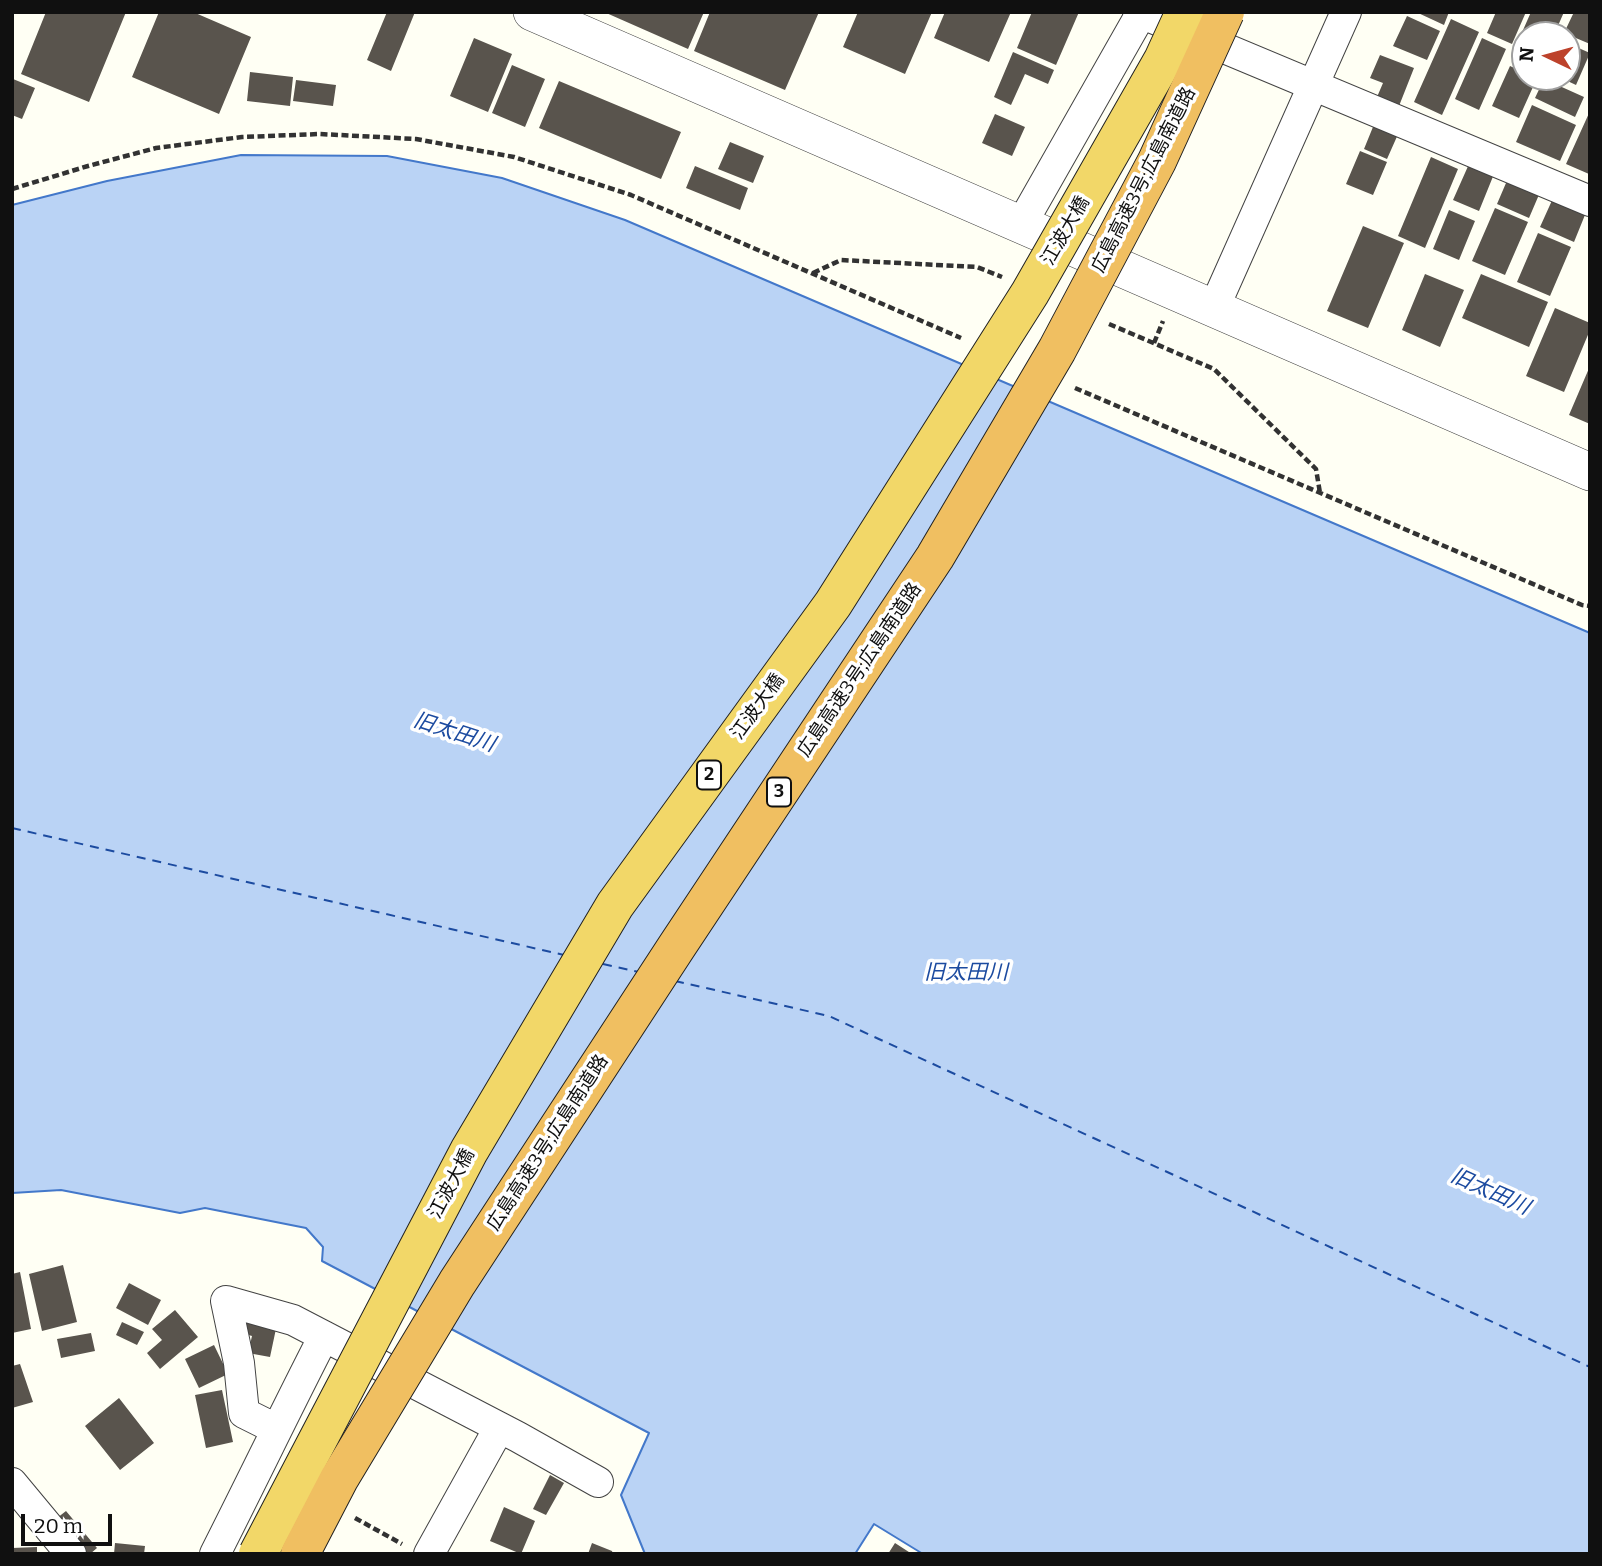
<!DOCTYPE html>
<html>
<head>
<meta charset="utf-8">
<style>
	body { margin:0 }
	#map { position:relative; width:1602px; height:1566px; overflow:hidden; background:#fffff4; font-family:Bitter,serif }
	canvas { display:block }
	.frame { position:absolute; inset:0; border:14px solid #101010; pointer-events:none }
	.north { position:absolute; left:1511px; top:21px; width:70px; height:70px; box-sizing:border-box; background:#fff; border:2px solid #9f9f9f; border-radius:50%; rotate:275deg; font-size:19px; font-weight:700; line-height:28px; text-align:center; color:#101010 }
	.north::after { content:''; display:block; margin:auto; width:24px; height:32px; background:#bd422b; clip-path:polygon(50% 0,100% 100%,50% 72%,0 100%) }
	.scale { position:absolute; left:21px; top:1514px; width:91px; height:32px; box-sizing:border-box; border:4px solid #101010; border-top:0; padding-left:9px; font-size:21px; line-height:24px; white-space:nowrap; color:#101010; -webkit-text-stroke:5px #fff; paint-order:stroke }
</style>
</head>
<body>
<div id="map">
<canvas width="1602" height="1566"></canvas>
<div class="frame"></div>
<div class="north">N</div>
<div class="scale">20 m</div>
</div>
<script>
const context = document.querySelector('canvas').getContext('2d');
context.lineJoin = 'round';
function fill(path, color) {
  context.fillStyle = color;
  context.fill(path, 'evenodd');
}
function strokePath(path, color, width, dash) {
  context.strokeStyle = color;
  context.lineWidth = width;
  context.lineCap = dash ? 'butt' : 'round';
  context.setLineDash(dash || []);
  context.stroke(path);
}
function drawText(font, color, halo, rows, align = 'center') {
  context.font = font + ' Bitter,"Noto Sans JP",serif';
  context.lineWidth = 7;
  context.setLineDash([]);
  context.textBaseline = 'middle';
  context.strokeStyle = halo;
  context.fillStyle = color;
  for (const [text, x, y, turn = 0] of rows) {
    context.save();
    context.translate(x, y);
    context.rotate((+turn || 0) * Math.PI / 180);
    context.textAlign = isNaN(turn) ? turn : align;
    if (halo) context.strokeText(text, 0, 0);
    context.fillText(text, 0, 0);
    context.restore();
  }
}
const water = new Path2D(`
	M241,155L387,156L502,178L625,220L1590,633V1554H923L874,1524L855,1554H645L621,1495L649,1433L322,1261L323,1247L306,1228L205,1208L180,1213L61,1190L12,1193V205L107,181Z`);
fill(water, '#bad3f5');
strokePath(water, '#4378ca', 2);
strokePath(new Path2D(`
	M12,828L564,955
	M603,964L639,972
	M675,981L829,1016L1590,1367`), '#1c4ba0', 2, [9, 7]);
fill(new Path2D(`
	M46,12H126L89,102L21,74Z
	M159,12H193L251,37L219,114L132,77Z
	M387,12H415L391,71L367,60Z
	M604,12H704L688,49Z
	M710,12H819L785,90L694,51Z
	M858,12H932L905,74L843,47Z
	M945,12H1011L989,62L934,38Z
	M1032,12H1079L1056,65L1017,48Z
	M1416,12H1449L1444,25Z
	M1496,12H1526L1512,44L1487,33Z
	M1531,12H1564L1554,35H1525V50L1516,46Z
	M1574,12H1590V44L1564,33Z
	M1407,16L1440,31L1427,60L1393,46Z
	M1451,19L1479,32L1442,115L1414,102Z
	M474,38L512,54L488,112L450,96Z
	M1482,38L1506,49L1479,110L1455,99Z
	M1567,43L1590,53L1576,85L1559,77H1567Z
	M1013,52L1054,70L1048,84L1025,74L1011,105L994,97Z
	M1380,55L1414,68L1399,106L1377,97L1383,83L1370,78Z
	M512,65L545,79L525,127L492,113Z
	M1510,66L1525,73V77L1537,78L1519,118L1492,106Z
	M250,72L293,77L290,106L247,101Z
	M13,79L35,88L22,119L12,115Z
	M1544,79L1584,97L1575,117L1535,98Z
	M296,80L336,85L333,106L293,101Z
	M559,81L681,132L661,179L539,128Z
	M1532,105L1576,125L1560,161L1516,142Z
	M1590,111V172L1589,174L1566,164Z
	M995,114L1025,127L1012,156L982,143Z
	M1375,122L1399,132L1387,159L1364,149Z
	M730,142L764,156L753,183L718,169Z
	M1360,151L1387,162L1373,195L1346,184Z
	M1431,157L1458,169L1425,248L1398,236Z
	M1469,164L1494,174L1479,211L1453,200Z
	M695,166L748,188L740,210L686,188Z
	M1509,176L1541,190L1529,218L1497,204Z
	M1554,196L1587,210L1574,242L1540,227Z
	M1495,208L1528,222L1505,275L1472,261Z
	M1449,210L1475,221L1459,260L1433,249Z
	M1363,226L1404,243L1368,328L1327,311Z
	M1538,233L1571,247L1550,296L1517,282Z
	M1425,274L1464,290L1440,347L1402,330Z
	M1481,274L1548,302L1529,347L1462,318Z
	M1555,308L1590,323V330L1564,392L1526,376Z
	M1590,366V424L1569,415Z
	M63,1265L77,1322L42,1331L29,1274Z
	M20,1272L31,1329L12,1333V1274Z
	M129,1283L161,1300L148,1325L116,1308Z
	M175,1310L198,1337L160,1369L147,1353L162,1340L152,1329Z
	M248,1318L277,1324L270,1357L248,1353L252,1336L245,1334Z
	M122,1322L144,1332L137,1345L116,1335Z
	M91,1333L95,1351L61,1358L57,1339Z
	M214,1345L228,1374L199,1388L185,1359Z
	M20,1364L33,1402L12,1408V1366Z
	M222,1390L233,1442L206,1448L195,1395Z
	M119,1398L154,1443L120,1470L85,1426Z
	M550,1475L564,1483L546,1515L533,1509Z
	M504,1507L535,1521L521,1554L490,1541Z
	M66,1511L97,1548L90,1554H78L52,1522Z
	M115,1543L145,1546L144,1554H114Z
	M592,1543L612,1551L613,1554H588Z
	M895,1543L912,1554H888Z
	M37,1547V1554H12V1548Z`), '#59544d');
const minor = new Path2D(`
	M1138,12L1590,201
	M1021,225L1142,12
	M1214,308L1346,12
	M276,1429L244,1413L239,1363L226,1301L293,1320L518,1437L598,1482
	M12,1483L71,1554
	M215,1554C252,1481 287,1408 324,1336
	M429,1554L499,1428`);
const tertiary = new Path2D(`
	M532,12L1590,472`);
strokePath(minor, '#434343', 32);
strokePath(tertiary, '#434343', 38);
strokePath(new Path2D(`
	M12,189L88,166L156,148L242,137L320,134L416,139L514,157L631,195L961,338
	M813,273L841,260L977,267L1002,277
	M1109,324L1214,369L1316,469L1320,493
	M1154,343L1163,321
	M1075,388L1582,605L1590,606
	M355,1518L402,1544`), '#323232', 4.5, [7, 3.5]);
strokePath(minor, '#fff', 30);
strokePath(tertiary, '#fff', 37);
const trunkBridge = new Path2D(`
	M258,1554L469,1151L615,905L833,604L1030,293L1163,60L1185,12`);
const motorwayBridge = new Path2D(`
	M300,1554L339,1479L457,1283L677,946L935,557L1057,350L1157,161L1225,12`);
strokePath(trunkBridge, '#212121', 40, []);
strokePath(motorwayBridge, '#212121', 40, []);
strokePath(trunkBridge, '#f2d768', 38);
strokePath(motorwayBridge, '#f0bf61', 38);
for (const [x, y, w] of [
	[709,775,24],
	[779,792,24]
]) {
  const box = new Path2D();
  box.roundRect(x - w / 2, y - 14.5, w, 29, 5);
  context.fillStyle = '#fff';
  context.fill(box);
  strokePath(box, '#101010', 2);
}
drawText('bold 18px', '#101010', null, [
	["2",709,775],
	["3",779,792]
]);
drawText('19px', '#101010', '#fff', [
	["広島高速3号;広島南道路",1144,180,-63],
	["江波大橋",1066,231,-60],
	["広島高速3号;広島南道路",860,670,-56],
	["江波大橋",758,707,-54],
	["広島高速3号;広島南道路",548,1143,-57],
	["江波大橋",452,1184,-62]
]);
drawText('italic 21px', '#1c4ba0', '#fff', [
	["旧太田川",454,733,18],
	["旧太田川",966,973],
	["旧太田川",1490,1192,24]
]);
</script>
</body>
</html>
